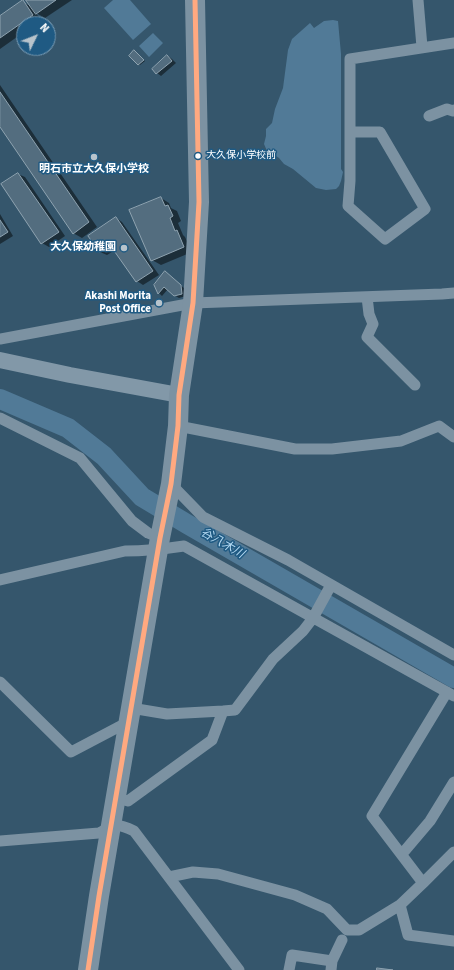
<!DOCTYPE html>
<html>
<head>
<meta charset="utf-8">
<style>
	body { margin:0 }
	#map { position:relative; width:454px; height:970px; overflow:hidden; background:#35566c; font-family:"Source Sans 3",sans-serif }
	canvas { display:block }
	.north { position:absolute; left:16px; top:16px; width:40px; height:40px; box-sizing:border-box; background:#1f5a83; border:1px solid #799cb5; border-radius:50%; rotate:47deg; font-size:11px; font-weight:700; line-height:16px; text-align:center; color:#fff }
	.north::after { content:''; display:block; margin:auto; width:14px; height:18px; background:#b8c4cc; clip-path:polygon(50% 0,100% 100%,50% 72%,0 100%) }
</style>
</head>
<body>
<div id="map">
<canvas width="454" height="970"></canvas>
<div class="north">N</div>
</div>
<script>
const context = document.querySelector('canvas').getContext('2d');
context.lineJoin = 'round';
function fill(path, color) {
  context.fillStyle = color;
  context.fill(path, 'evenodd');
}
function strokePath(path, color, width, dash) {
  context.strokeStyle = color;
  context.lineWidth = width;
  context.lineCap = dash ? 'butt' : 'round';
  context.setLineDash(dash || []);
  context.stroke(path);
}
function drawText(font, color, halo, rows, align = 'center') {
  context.font = font + ' "Source Sans 3","Noto Sans JP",sans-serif';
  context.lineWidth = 3;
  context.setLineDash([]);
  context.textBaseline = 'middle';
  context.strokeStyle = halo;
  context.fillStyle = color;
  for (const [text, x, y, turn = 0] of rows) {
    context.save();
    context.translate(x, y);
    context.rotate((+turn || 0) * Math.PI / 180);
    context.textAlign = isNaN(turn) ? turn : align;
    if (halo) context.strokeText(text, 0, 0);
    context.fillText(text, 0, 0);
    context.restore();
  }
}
fill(new Path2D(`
	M113,0H130L151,24L133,40L104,8Z
	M333,20L338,21L341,54V169L343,172L341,181L339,186L336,189L326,190L316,188L293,169L284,164L279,158L273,154L267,151L264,144L266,136V129L272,123L275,109L283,88L288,50L292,39L310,23L314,28L324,21Z
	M153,33L163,43L149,57L139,46Z`), '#517a97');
fill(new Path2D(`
	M27,0H72L45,18L36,13L41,20L35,24H24V32L0,49V18L23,2L32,7Z
	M134,51L145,61L140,65L130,56Z
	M168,56L172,59L176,63L161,76L157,73Z
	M0,85L97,227L82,238L73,233L0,125Z
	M18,174L25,177L65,236L49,247L42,243Z
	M161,198L169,203L171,208L177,211L181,221L178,223L183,235L185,237L192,252L161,265L152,260Z
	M0,214L13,236L0,244Z
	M116,218L122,222L159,275L143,285L137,281L115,250L107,255L100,252L90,236Z
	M169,275L185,289L186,296L179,298L174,295L168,289L162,296L159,293L156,285Z`), '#0007');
strokePath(new Path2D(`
	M0,399L68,428L104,456L142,497L187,524L454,678`), '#517a97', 20);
const building = new Path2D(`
	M23,0L33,15L0,38V16Z
	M26,0H56L36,14Z
	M134,50L144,60L138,65L129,56Z
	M167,55L172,61L156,74L152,69Z
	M0,92L89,222L73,234L0,127Z
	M18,173L59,232L41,244L1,184Z
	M161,197L165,206L168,205L173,216L170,218L175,231L177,230L184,247L151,261L129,210Z
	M116,217L153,271L136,282L110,245L99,252L88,236Z
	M0,220L8,232L0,237Z
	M165,271L181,285L182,294L174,296L164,287L158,294L154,285Z
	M377,968L393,970H377Z`);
fill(building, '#536d7f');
strokePath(building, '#8fa3b0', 1);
strokePath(new Path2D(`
	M418,0L422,47
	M429,116L447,109L453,111L454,110
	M350,132H380L425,209L385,239L348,206L350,181V59L454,43
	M367,297L369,314L373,324L367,337L415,385
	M0,339L193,303L442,294L454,293
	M0,418L80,458L132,521L148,533L160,538
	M178,426L295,449H332L401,441L439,426L454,437
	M171,484L203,517L288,560L454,655
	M0,580L125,551C145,551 164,549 184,546L454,696
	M0,682L71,752L128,722
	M131,708L167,714L223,711L235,710L273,659L303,631L313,618L331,585
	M116,798L128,801L212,740L223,711
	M0,841L99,833C115,824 117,823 134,831L239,970
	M402,854L430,821L454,782
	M169,877L193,872L218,874L295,895L327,909L347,930H359L400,905L423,883L372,816L447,692
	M423,883L454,852
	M400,905L408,935L454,941
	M289,970L292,955L332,961
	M331,970L332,961L342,940`), '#7c92a2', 11);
strokePath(new Path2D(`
	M0,360L70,375L179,395`), '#8298a8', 16);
strokePath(new Path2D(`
	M88,970L99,896L131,708L160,538L171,484L178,426L179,395L193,303L199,202L195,0`), '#7c92a2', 20);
strokePath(new Path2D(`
	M88,970L99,896L160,538L171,484L178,426L179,395L193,303L199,202L195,0`), '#ffa980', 5);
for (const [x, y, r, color] of [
	[198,156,3.5,"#fff"],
	[94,157,4,"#b8c4cc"],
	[124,248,4,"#b8c4cc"],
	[159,303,4,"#b8c4cc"]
]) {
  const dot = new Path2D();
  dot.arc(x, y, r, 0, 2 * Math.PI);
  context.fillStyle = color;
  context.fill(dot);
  strokePath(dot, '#1f5a83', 1.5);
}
drawText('10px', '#fff', '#1f5a83', [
	["大久保小学校前",206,156]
], 'left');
drawText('bold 11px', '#fff', '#1f5a83', [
	["明石市立大久保小学校",94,170,"center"],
	["大久保幼稚園",116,248],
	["Akashi Morita",151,297],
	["Post Office",151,310]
], 'right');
drawText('italic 12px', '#b2d8f1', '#1f5a83', [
	["谷八木川",222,544,30]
]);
</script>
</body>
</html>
